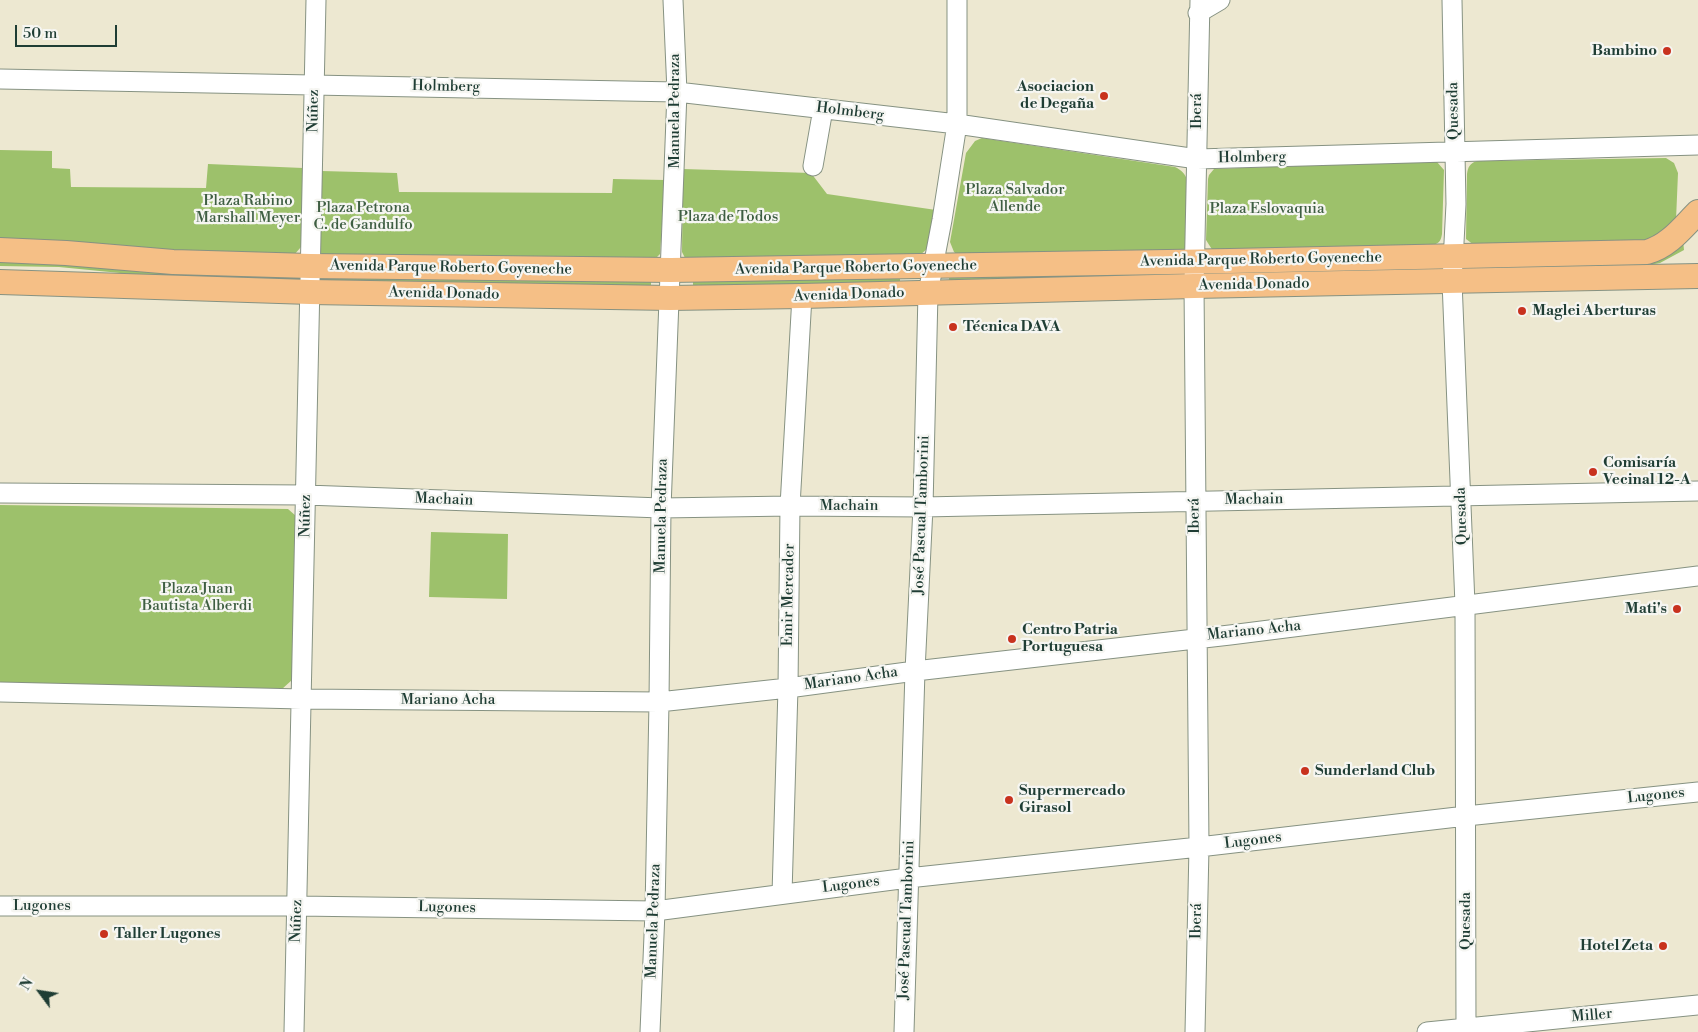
<!DOCTYPE html>
<html>
<head>
<meta charset="utf-8">
<style>
	body { margin:0 }
	#map { position:relative; width:1698px; height:1032px; overflow:hidden; background:#ede8d1; font-family:"Libre Bodoni",serif }
	canvas { display:block }
	.north { position:absolute; left:15px; top:967px; width:50px; height:50px; -webkit-text-stroke:4px #f6f6f2; paint-order:stroke; rotate:301deg; font-size:14px; font-weight:700; line-height:20px; text-align:center; color:#1f3d34 }
	.north::after { content:''; display:block; margin:auto; width:18px; height:22px; background:#1f3d34; clip-path:polygon(50% 0,100% 100%,50% 72%,0 100%) }
	.scale { position:absolute; left:15px; top:25px; width:102px; height:22px; box-sizing:border-box; border:2px solid #1f3d34; border-top:0; padding-left:6px; font-size:15px; line-height:18px; white-space:nowrap; color:#1f3d34; -webkit-text-stroke:4px #f6f6f2; paint-order:stroke }
</style>
</head>
<body>
<div id="map">
<canvas width="1698" height="1032"></canvas>
<div class="north">N</div>
<div class="scale">50 m</div>
</div>
<script>
const context = document.querySelector('canvas').getContext('2d');
context.lineJoin = 'round';
function fill(path, color) {
  context.fillStyle = color;
  context.fill(path, 'evenodd');
}
function strokePath(path, color, width, dash) {
  context.strokeStyle = color;
  context.lineWidth = width;
  context.lineCap = dash ? 'butt' : 'round';
  context.setLineDash(dash || []);
  context.stroke(path);
}
function drawText(font, color, halo, rows, align = 'center') {
  context.font = font + ' "Libre Bodoni",serif';
  context.lineWidth = 4.5;
  context.setLineDash([]);
  context.textBaseline = 'middle';
  context.strokeStyle = halo;
  context.fillStyle = color;
  for (const [text, x, y, turn = 0] of rows) {
    context.save();
    context.translate(x, y);
    context.rotate((+turn || 0) * Math.PI / 180);
    context.textAlign = isNaN(turn) ? turn : align;
    if (halo) context.strokeText(text, 0, 0);
    context.fillText(text, 0, 0);
    context.restore();
  }
}
fill(new Path2D(`
	M982,138L1175,167C1182,170 1186,175 1188,182L1186,247L1181,252L959,256L954,252L950,242L966,153L975,141Z
	M0,150L52,151V168L70,169L71,187L206,188L208,164L303,168L301,247L294,255L0,245Z
	M1666,158L1674,163L1678,173L1676,220L1650,242L1474,245L1466,239L1467,174C1468,167 1470,163 1477,161Z
	M1433,161L1437,162L1444,170L1442,234C1441,240 1440,243 1433,245L1213,251L1206,240L1208,179L1209,175L1214,169Z
	M683,169L811,173L827,194L936,210L928,248L919,256L686,260L682,252Z
	M321,171L397,173L399,192L612,193L613,179L665,180L660,254L656,258L325,256L319,252Z
	M1683,240L1684,250L1660,263L1639,267L1465,268V259Z
	M0,259L287,272V280L181,279L59,267L0,266Z
	M1181,270V276L949,282V273Z
	M328,274L651,280V288L328,281Z
	M900,276V283L693,286V277Z
	M0,505L288,509L296,516L292,680L282,689L0,683Z
	M431,532L508,534L507,599L429,597Z`), '#9dc16b');
const minor = new Path2D(`
	M1452,0L1456,204L1452,281L1465,605L1466,1032
	M1198,13L1220,0
	M0,79L677,92L957,124L1197,159L1698,145
	M813,166L823,109
	M0,493L306,495L661,508L790,506L923,507L1698,491
	M0,692L302,699L659,702L788,688L915,671L1230,635L1698,576
	M782,894L788,688L790,506L802,296
	M0,906H298L655,911L908,878L1199,847L1466,816L1698,792
	M294,1032L316,0
	M650,1032L655,911L659,702L661,508L677,92L673,0
	M904,1032L915,671L923,507L928,293L942,220L957,124V0
	M1195,1032L1199,847L1194,286L1200,0
	M1427,1032L1698,1005`);
const major = new Path2D(`
	M0,250L66,253L173,262L310,266L671,270L1230,261L1647,252C1669,246 1683,227 1698,212
	M0,282L310,292L670,298L802,296L1194,286L1698,276`);
strokePath(minor, '#869282', 21);
strokePath(major, '#869282', 26);
strokePath(minor, '#fff', 19);
strokePath(major, '#f5bf86', 24);
for (const [x, y, r, color] of [
	[1667,51,5,"#c8321e"],
	[1104,96,5,"#c8321e"],
	[1522,311,5,"#c8321e"],
	[953,327,5,"#c8321e"],
	[1593,472,5,"#c8321e"],
	[1677,609,5,"#c8321e"],
	[1012,639,5,"#c8321e"],
	[1305,771,5,"#c8321e"],
	[1009,800,5,"#c8321e"],
	[104,934,5,"#c8321e"],
	[1663,946,5,"#c8321e"]
]) {
  const dot = new Path2D();
  dot.arc(x, y, r, 0, 2 * Math.PI);
  context.fillStyle = color;
  context.fill(dot);
  strokePath(dot, '#f6f6f2', 2);
}
drawText('bold 15px', '#1f3d34', '#f6f6f2', [
	["Bambino",1657,51,"right"],
	["Asociacion",1094,87,"right"],
	["de Degaña",1094,104,"right"],
	["Maglei Aberturas",1532,311],
	["Técnica DAVA",963,327],
	["Comisaría",1603,463],
	["Vecinal 12-A",1603,480],
	["Mati's",1667,609,"right"],
	["Centro Patria",1022,630],
	["Portuguesa",1022,647],
	["Sunderland Club",1315,771],
	["Supermercado",1019,791],
	["Girasol",1019,808],
	["Taller Lugones",114,934],
	["Hotel Zeta",1653,946,"right"]
], 'left');
drawText('15px', '#1f3d34', '#f6f6f2', [
	["Holmberg",446,87,1],
	["Núñez",314,111,-89],
	["Manuela Pedraza",675,111,-90],
	["Iberá",1197,111,-90],
	["Quesada",1454,111,-91],
	["Holmberg",850,112,7],
	["Holmberg",1252,158,-1],
	["Avenida Parque Roberto Goyeneche",1261,260,-1],
	["Avenida Parque Roberto Goyeneche",451,268,1],
	["Avenida Parque Roberto Goyeneche",856,268,-1],
	["Avenida Donado",1254,285,-1],
	["Avenida Donado",444,294,1],
	["Avenida Donado",849,295,-2],
	["Machain",444,500,2],
	["Machain",1254,500,-1],
	["Machain",849,506],
	["José Pascual Tamborini",922,515,-88],
	["Núñez",306,516,-89],
	["Manuela Pedraza",662,516,-89],
	["Iberá",1195,516,-91],
	["Quesada",1462,516,-92],
	["Emir Mercader",789,595,-89],
	["Mariano Acha",1254,631,-6],
	["Mariano Acha",851,679,-8],
	["Mariano Acha",448,700],
	["Lugones",1656,796,-6],
	["Lugones",1253,841,-7],
	["Lugones",851,885,-7],
	["Lugones",42,906],
	["Lugones",447,908,1],
	["José Pascual Tamborini",907,920,-88],
	["Núñez",297,921,-88],
	["Manuela Pedraza",654,921,-88],
	["Iberá",1197,921,-89],
	["Quesada",1466,921,-90],
	["Miller",1592,1016,-5]
]);
drawText('15px', '#3e5e42', '#f6f6f2', [
	["Plaza Salvador",1015,190],
	["Allende",1015,207],
	["Plaza Rabino",248,201],
	["Marshall Meyer",248,218],
	["Plaza Petrona",363,208],
	["C. de Gandulfo",363,225],
	["Plaza Eslovaquia",1267,209],
	["Plaza de Todos",728,217],
	["Plaza Juan",197,589],
	["Bautista Alberdi",197,606]
]);
</script>
</body>
</html>
